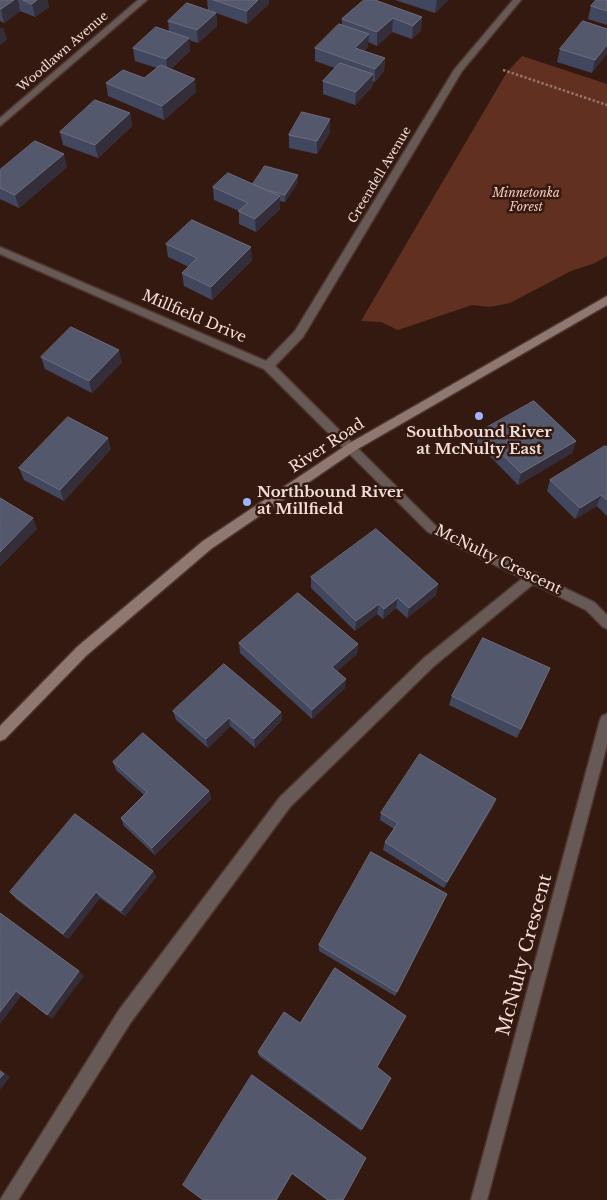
<!DOCTYPE html>
<html>
<head>
<meta charset="utf-8">
<style>
	body { margin:0 }
	canvas { display:block; background:#341911 }
</style>
</head>
<body>
<canvas width="607" height="1200"></canvas>
<script>
const context = document.querySelector('canvas').getContext('2d');
context.lineJoin = 'round';
function fill(path, color) {
  context.fillStyle = color;
  context.fill(path, 'evenodd');
}
function strokePath(path, color, width, dash) {
  context.strokeStyle = color;
  context.lineWidth = width;
  context.lineCap = dash ? 'butt' : 'round';
  context.setLineDash(dash || []);
  context.stroke(path);
}
function drawText(font, color, halo, rows, align = 'center') {
  context.font = font + ' "Libre Baskerville",serif';
  context.lineWidth = 5;
  context.setLineDash([]);
  context.textBaseline = 'middle';
  context.strokeStyle = halo;
  context.fillStyle = color;
  for (const [text, x, y, turn = 0] of rows) {
    context.save();
    context.translate(x, y);
    context.rotate((+turn || 0) * Math.PI / 180);
    context.textAlign = isNaN(turn) ? turn : align;
    if (halo) context.strokeText(text, 0, 0);
    context.fillText(text, 0, 0);
    context.restore();
  }
}
fill(new Path2D(`
	M522,56L607,84V256L595,263L571,271L510,303L490,307L472,305L398,330L381,322L361,321L507,72Z`), '#613021');
const lane = new Path2D(`
	M533,572L537,573L539,577L537,581L434,666L290,807L131,1022L18,1200H0L119,1010L280,797L424,658L529,573Z`);
const street = new Path2D(`
	M138,0H147L0,126V118Z
	M513,0H521L462,71L303,337L275,366L436,526L594,602L607,615V629L603,627L586,610L428,532L264,369L0,254V247L266,361L295,331L454,70Z
	M607,714V745L487,1200H471L600,720L602,716Z`);
const secondary = new Path2D(`
	M607,296V305L356,450L211,549L87,655L5,739L0,741V726L77,647L203,541L348,444Z`);
strokePath(lane, '#4e352d', 3);
strokePath(street, '#4e352d', 3);
strokePath(secondary, '#4e352d', 3);
strokePath(new Path2D(`
	M503,70L607,105`), '#8e7770', 2.5, [2.5, 2]);
fill(lane, '#675955');
fill(street, '#675955');
fill(secondary, '#8f7871');
fill(new Path2D(`
	M0,0H47L49,7L35,17L20,11L4,23L0,21Z
	M207,0H269V4L247,24L216,13L217,26L198,43L189,40L190,51L171,69L196,92L164,120L108,96L106,83L144,78L157,68L135,61L133,48L169,32L168,21L208,10Z
	M395,0H448L435,13Z
	M607,0V25L588,19L591,6Z
	M422,17L421,30L412,39L392,32L377,46L368,42V47L364,51L385,58L384,71L375,82L373,81L372,87L355,105L323,94V81L335,68L315,61V48L342,25V19Z
	M607,29L592,73L557,62L560,49Z
	M130,113L132,126L98,158L63,145L60,132Z
	M330,132L317,154L289,148V135Z
	M67,167L19,208L0,199V170Z
	M298,175V182L285,202L280,201V209L256,232L239,224V211L214,200L213,187L253,184Z
	M166,244L252,260L212,300L184,286L182,273L189,267L168,257Z
	M41,357L122,362L92,393L45,369Z
	M479,432L576,441L572,453L518,485L477,443Z
	M607,447V516L597,506L575,519L547,491L550,480Z
	M111,449L64,501L24,480L19,468Z
	M311,577L438,584L436,595L407,618L396,608L383,619L377,614L355,631L311,588Z
	M239,643L358,644L357,654L337,671L345,688L312,719L240,653Z
	M550,668L517,738L449,705L452,696Z
	M173,711L281,712L282,720L255,748L230,726L208,748L176,720Z
	M113,762L209,791L211,799L155,855L124,826L121,818L144,795L116,770Z
	M493,807L444,888L383,850L385,842L394,829L380,820L381,813Z
	M153,871L156,877L125,916L100,898L68,939L16,899L10,892Z
	M447,894L395,996L319,951V945Z
	M300,1023L377,1067L391,1078L361,1131L259,1056L258,1052Z
	M252,1075L343,1200H327L292,1174L277,1200H203Z`), '#41475f');
fill(new Path2D(`
	M14,0H18L20,11L4,23L1,9Z
	M37,0H47L49,7L35,17L32,4Z
	M258,0H269V4L247,24V11Z
	M437,0H448L435,13Z
	M216,13L217,26L198,43L197,30Z
	M422,17L421,30L412,39L413,26Z
	M393,18L392,32L377,46V32Z
	M3,27L7,40L0,45V29Z
	M369,34L368,47L355,61V48Z
	M189,38L190,51L168,72L166,59Z
	M607,45V54L592,73L595,60Z
	M385,58L384,71L375,82V69Z
	M373,74L372,87L355,105L356,92Z
	M195,79L196,92L164,120L162,106Z
	M130,113L132,126L98,158L95,145Z
	M330,119V132L317,154V141Z
	M64,154L67,167L19,208L15,195Z
	M298,175V182L285,202V195Z
	M280,196V209L256,232L255,219Z
	M251,247L252,260L212,300L211,287Z
	M119,350L122,362L92,393L89,381Z
	M108,438L111,449L64,501L60,490Z
	M576,441L572,453L518,485L521,473Z
	M601,495L597,506L575,519L580,508Z
	M33,518L37,529L0,567V552Z
	M438,584L436,595L407,618L409,608Z
	M398,598L396,608L383,619L384,609Z
	M379,604L377,614L355,631L356,621Z
	M358,644L357,654L332,676V667Z
	M346,679L345,688L312,719V710Z
	M281,712L282,720L255,748L254,739Z
	M229,718L230,726L208,748L206,739Z
	M209,791L211,799L155,855L152,848Z
	M496,799L493,807L444,888L447,882Z
	M153,871L156,877L125,916L121,911Z
	M96,892L100,898L68,939L63,934Z
	M79,971L84,976L52,1019L47,1015Z
	M16,991L22,995L0,1024V1012Z
	M0,1069L10,1077L0,1090Z
	M292,1173V1174L277,1200H276Z`), '#342e3a');
const building = new Path2D(`
	M0,0H14L1,9H0Z
	M23,0H37L32,4Z
	M214,0H258L247,11Z
	M364,0H375L422,17L413,26L393,18L377,32L342,19Z
	M596,0H607V11L591,6Z
	M187,3L216,13L197,30L168,21Z
	M583,21L607,29V45L595,60L560,49Z
	M339,24L369,34L355,48L385,58L375,69L315,48Z
	M156,27L189,38L166,59L133,48Z
	M340,63L373,74L356,92L323,81Z
	M161,65L195,79L162,106L106,83L123,70L144,78Z
	M95,100L130,113L95,145L60,132Z
	M302,112L330,119L317,141L289,135Z
	M35,141L64,154L15,195L0,188V170Z
	M265,166L298,175L285,195L266,190L253,184Z
	M228,173L280,196L255,219L238,211L248,203L213,187Z
	M192,220L251,247L211,287L182,273L197,258L166,244Z
	M71,327L119,350L89,381L41,357Z
	M534,401L576,441L521,473L479,432Z
	M68,417L108,438L60,490L19,468Z
	M605,446L607,447V500L601,495L580,508L550,480Z
	M0,498L33,518L0,552Z
	M376,529L438,584L409,608L398,598L384,609L379,604L356,621L311,577Z
	M298,593L358,644L332,667L346,679L312,710L239,643Z
	M483,638L550,668L521,729L452,696Z
	M224,664L281,712L254,739L229,718L206,739L173,711Z
	M143,733L209,791L152,848L121,818L147,792L113,762Z
	M420,754L496,799L447,882L385,842L398,823L381,813Z
	M75,814L153,871L121,911L96,892L63,934L10,892Z
	M371,852L447,894L397,992L319,945Z
	M0,913L79,971L47,1015L16,991L0,1012Z
	M335,968L406,1016L377,1067L391,1078L362,1129L258,1052L284,1012L300,1023Z
	M0,1071L4,1074L0,1078Z
	M252,1075L366,1158L343,1200H328L292,1173L276,1200H203L183,1185Z`);
fill(building, '#54586c');
strokePath(building, '#6d6d7d', 1);
for (const [x, y, r, color] of [
	[479,416,5,"#9cb4fd"],
	[247,502,5,"#9cb4fd"]
]) {
  const dot = new Path2D();
  dot.arc(x, y, r, 0, 2 * Math.PI);
  context.fillStyle = color;
  context.fill(dot);
  strokePath(dot, '#341911', 2);
}
drawText('12px', '#f1ded8', '#341911', [
	["Woodlawn Avenue",63,52,-41],
	["Greendell Avenue",380,175,-59]
]);
drawText('italic 12px', '#f8cabc', '#341911', [
	["Minnetonka",526,194],
	["Forest",526,208]
]);
drawText('15px', '#f1ded8', '#341911', [
	["Millfield Drive",194,317,23],
	["River Road",327,446,-33],
	["McNulty Crescent",498,560,26]
]);
drawText('bold 15px', '#f1ded8', '#341911', [
	["Southbound River",479,433],
	["at McNulty East",479,450],
	["Northbound River",257,493,"left"],
	["at Millfield",257,510,"left"]
]);
drawText('18px', '#f1ded8', '#341911', [
	["McNulty Crescent",525,955,-75]
]);
</script>
</body>
</html>
